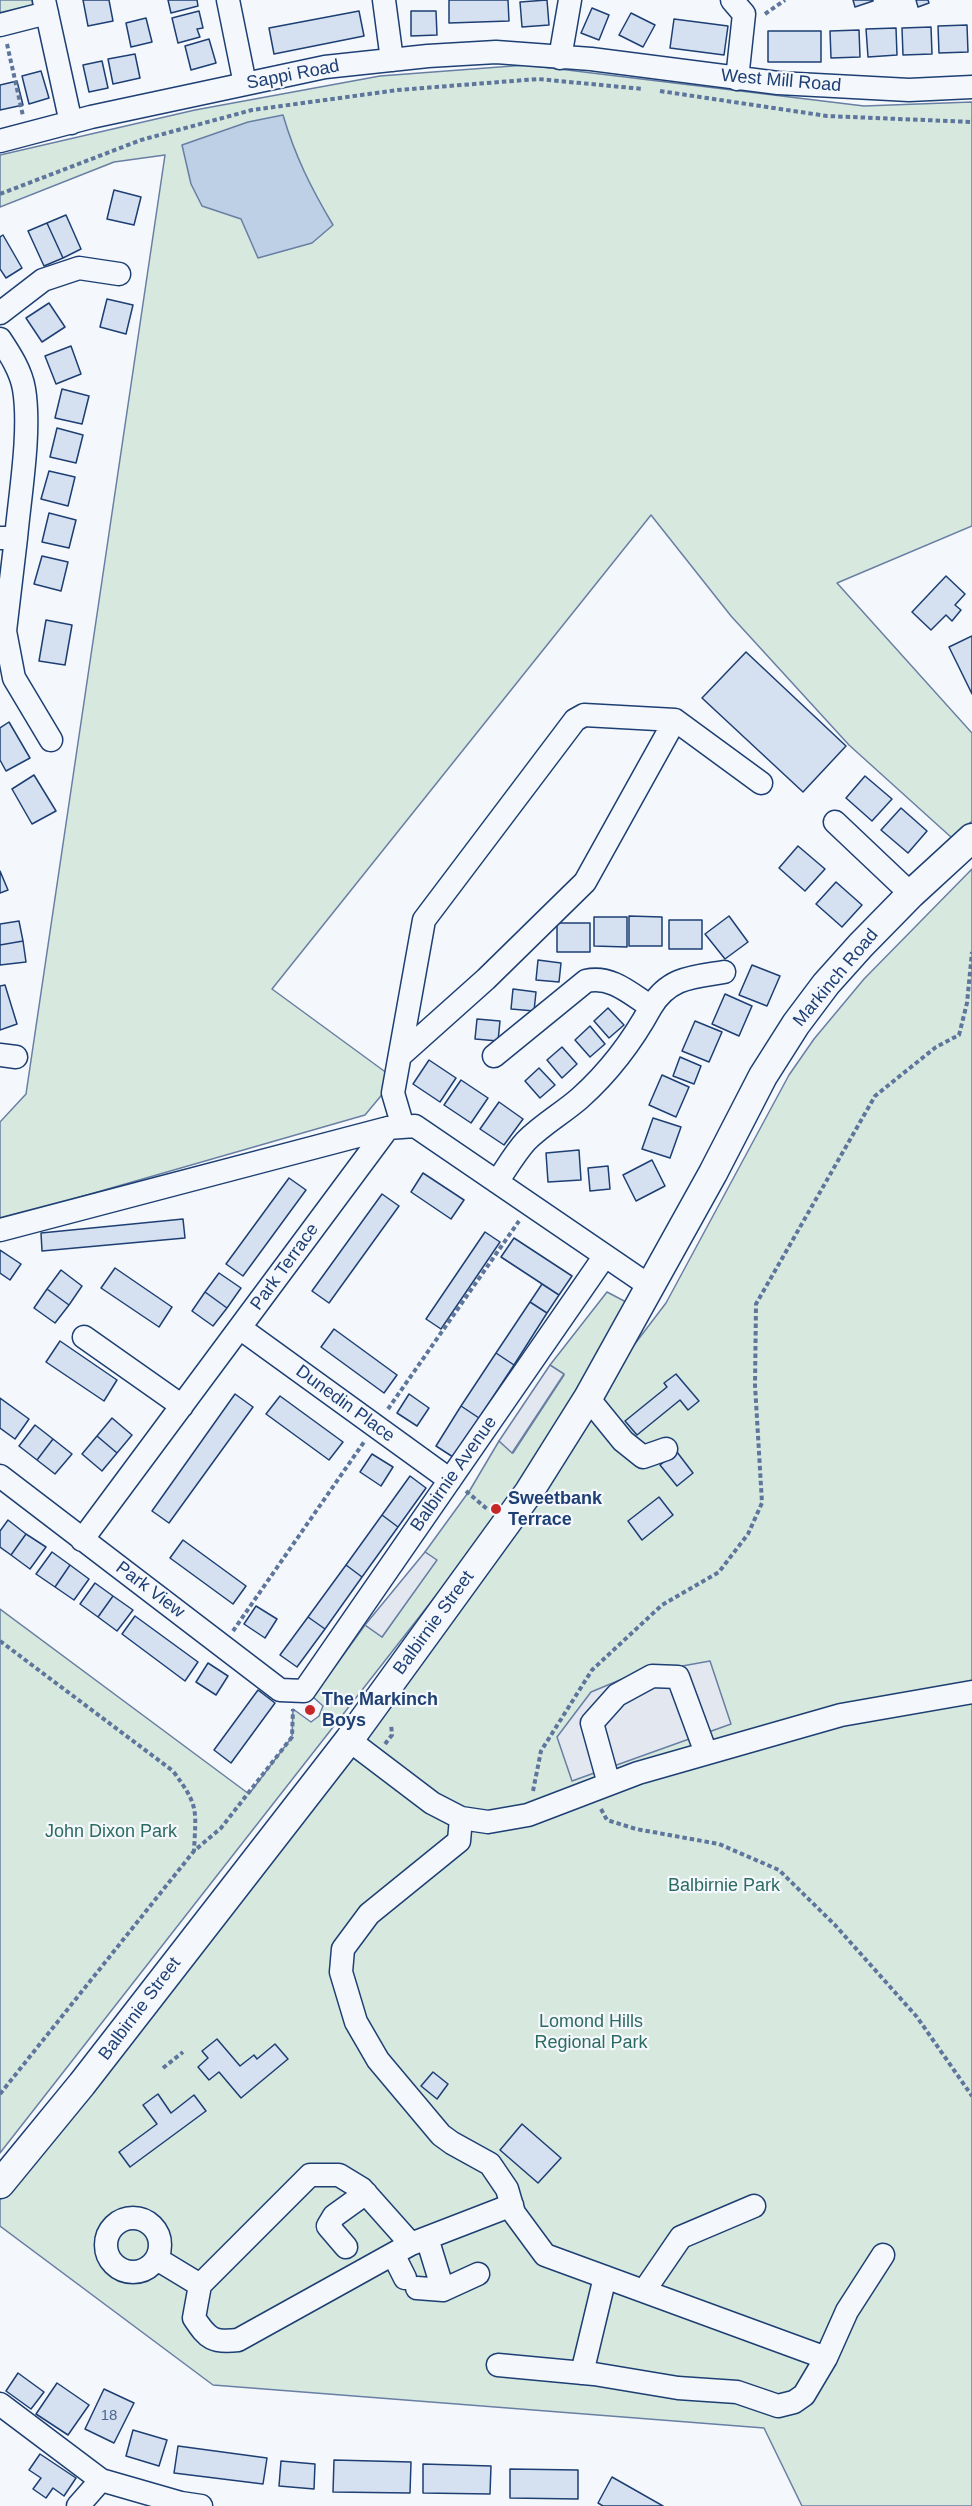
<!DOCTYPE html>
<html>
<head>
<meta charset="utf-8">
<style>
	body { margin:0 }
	canvas { display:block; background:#f4f7fb }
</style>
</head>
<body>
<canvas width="972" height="2506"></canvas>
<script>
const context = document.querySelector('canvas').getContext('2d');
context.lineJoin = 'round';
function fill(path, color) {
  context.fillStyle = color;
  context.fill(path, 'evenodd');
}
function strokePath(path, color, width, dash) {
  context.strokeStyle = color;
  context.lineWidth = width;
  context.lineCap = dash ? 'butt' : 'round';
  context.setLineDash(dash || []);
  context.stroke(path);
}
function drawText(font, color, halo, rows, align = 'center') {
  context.font = font + ' Helvetica,sans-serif';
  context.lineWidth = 4.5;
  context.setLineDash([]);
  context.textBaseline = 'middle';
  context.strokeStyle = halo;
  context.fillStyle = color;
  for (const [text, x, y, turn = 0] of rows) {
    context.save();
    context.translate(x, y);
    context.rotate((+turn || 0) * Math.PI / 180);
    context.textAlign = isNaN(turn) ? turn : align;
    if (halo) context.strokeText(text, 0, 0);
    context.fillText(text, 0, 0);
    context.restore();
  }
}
const green = new Path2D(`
	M0,0H32L33,7L0,15Z
	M526,65L864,106L972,102V526L837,583L972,733V821L952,838L849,745L731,616L651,515L272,989L395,1079L365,1115L0,1220V1122L26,1094L165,155L114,162L0,207V155L195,110L380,76Z
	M972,869V2506H802L764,2428L213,2385L0,2226V2177L666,1303L789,1075L814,1039L864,979Z
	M607,1292L628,1303L521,1483L495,1520L0,2153V1609L249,1794L292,1737L293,1709L311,1722L319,1716L323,1706L313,1697L365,1625L382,1637L436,1560L425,1552L470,1490L499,1441L513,1453L564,1375L550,1365Z`);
fill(green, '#d7e8df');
strokePath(green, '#687fa3', 1.5);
const parking = new Path2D(`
	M550,1365L564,1374L512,1453L499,1441Z
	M425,1552L437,1560L382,1637L365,1625Z
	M710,1661L731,1724L572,1781L557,1737L591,1692L632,1675Z`);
fill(parking, '#e3e8f0');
strokePath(parking, '#687fa3', 1.5);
const water = new Path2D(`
	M283,115C295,156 311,188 333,225L312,243L258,258L241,219L202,206L191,184L182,145L248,122Z`);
fill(water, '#bed0e5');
strokePath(water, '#687fa3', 1.5);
const building = new Path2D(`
	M83,0H109L113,21L88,26Z
	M168,0H197L198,6L171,13Z
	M449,0H508L509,21L449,23Z
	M547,0L549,25L522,27L520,2Z
	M853,0H873V1L855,7Z
	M916,0H928L929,3L918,7Z
	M592,8L609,15L599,40L581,33Z
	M199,11L203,28L197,29L200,37L178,43L172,18Z
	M359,11L364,36L274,54L269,28Z
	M411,11H436L437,35L411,36Z
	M631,13L655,25L643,47L619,35Z
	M146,18L152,42L131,47L126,23Z
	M674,19L728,26L724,55L670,48Z
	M967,25L968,52L939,53L938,26Z
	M931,27L932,54L903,55L902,28Z
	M896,28L897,55L868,57L866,29Z
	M859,30L860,57L831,58L830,31Z
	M768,31H821V62H768Z
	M209,39L216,63L191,70L185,46Z
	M135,54L140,78L113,84L108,59Z
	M102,61L108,88L89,92L83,65Z
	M41,71L49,98L29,104L22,76Z
	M17,81L23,105L0,110V85Z
	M114,190L141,197L134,225L107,219Z
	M66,215L81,249L63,258L47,223Z
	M47,223L63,258L44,266L28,231Z
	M3,235L22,268L6,278L0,269V237Z
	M107,299L133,305L126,334L100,327Z
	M49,303L65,327L42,342L26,318Z
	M71,346L81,374L56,384L45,356Z
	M62,389L89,396L82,424L55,418Z
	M57,428L83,435L76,463L50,457Z
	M49,471L75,477L68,506L41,499Z
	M49,513L76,520L69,548L42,542Z
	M42,556L68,562L61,591L34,584Z
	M946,576L965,594L955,605L961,610L952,621L946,615L931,630L912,612Z
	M46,620L72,625L65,665L39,661Z
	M972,636V694L949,647Z
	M746,652L846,746L803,792L702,698Z
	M9,722L30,758L6,771L0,760V728Z
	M34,775L56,811L32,824L12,789Z
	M865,776L892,799L872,821L846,798Z
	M901,808L927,831L908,853L881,830Z
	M798,846L825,869L805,891L779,868Z
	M0,871L8,890L0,893Z
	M836,882L862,905L842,927L816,904Z
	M629,916L662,917V946H629Z
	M729,916L748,942L725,959L705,934Z
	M594,917H627V947L594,946Z
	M669,920H702V949H669Z
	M19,921L23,941L0,945V924Z
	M557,923H590V952H557Z
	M23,941L26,962L0,965V945Z
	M538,960L561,963L559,982L536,980Z
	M752,965L780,976L767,1006L739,995Z
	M5,985L17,1024L0,1030V986Z
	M513,989L536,992L534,1011L511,1009Z
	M725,994L752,1006L739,1036L712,1024Z
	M608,1008L624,1025L609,1038L594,1021Z
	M477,1019L500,1021L498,1041L475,1039Z
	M695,1021L722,1032L709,1062L682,1051Z
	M590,1026L605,1044L590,1057L575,1040Z
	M562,1047L577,1064L562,1078L547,1060Z
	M680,1057L701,1066L694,1084L673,1076Z
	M429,1060L456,1078L440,1102L413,1084Z
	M539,1068L555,1085L540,1098L525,1081Z
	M662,1075L689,1087L676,1117L649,1105Z
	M461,1080L488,1098L471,1123L444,1105Z
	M499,1102L523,1119L504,1145L480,1129Z
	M653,1118L681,1127L670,1158L642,1149Z
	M579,1150L581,1180L548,1182L546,1153Z
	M652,1160L665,1186L636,1201L623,1175Z
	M608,1166L610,1189L590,1191L588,1168Z
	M423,1173L464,1200L451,1219L411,1192Z
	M289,1178L306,1190L243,1276L226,1264Z
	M382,1194L399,1206L329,1303L312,1291Z
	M183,1219L185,1238L42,1251L41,1233Z
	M485,1232L500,1242L441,1329L426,1319Z
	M514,1238L572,1276L559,1295L501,1257Z
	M0,1250L21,1264L10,1280L0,1273Z
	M115,1268L172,1307L159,1327L101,1288Z
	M61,1270L82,1286L69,1305L47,1289Z
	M219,1273L241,1288L227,1308L205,1292Z
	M542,1284L559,1295L547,1313L530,1302Z
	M47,1289L69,1305L55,1323L34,1308Z
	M205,1292L227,1308L213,1326L192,1311Z
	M530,1302L547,1313L514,1365L496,1353Z
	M334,1329L397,1375L384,1393L321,1347Z
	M60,1341L117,1380L104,1401L46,1362Z
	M496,1353L514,1365L479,1418L461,1406Z
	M676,1374L699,1401L688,1410L680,1400L637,1435L625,1421L667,1387L664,1383Z
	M235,1394L253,1407L169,1523L152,1511Z
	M409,1394L429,1408L417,1426L397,1413Z
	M280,1396L343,1442L329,1460L266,1414Z
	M0,1398L29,1419L15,1439L0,1428Z
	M461,1406L479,1418L453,1457L436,1446Z
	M112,1418L132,1435L117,1453L97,1436Z
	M35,1425L53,1439L37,1460L19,1446Z
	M97,1436L117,1453L102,1471L82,1454Z
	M53,1439L72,1454L55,1474L37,1460Z
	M677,1452L693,1473L677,1486L660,1465Z
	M372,1454L393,1467L381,1486L360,1472Z
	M410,1476L426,1488L398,1527L382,1515Z
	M659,1497L673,1515L642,1540L628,1521Z
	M382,1515L398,1527L362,1577L346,1565Z
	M8,1520L26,1534L11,1555L0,1547V1531Z
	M26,1534L46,1547L30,1569L11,1555Z
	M183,1540L246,1586L233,1604L170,1558Z
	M52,1552L70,1565L55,1587L36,1574Z
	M70,1565L89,1579L74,1600L55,1587Z
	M346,1565L362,1577L325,1629L308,1617Z
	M95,1583L113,1596L98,1617L80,1604Z
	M113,1596L133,1610L117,1631L98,1617Z
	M256,1606L277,1619L265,1638L244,1624Z
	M135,1616L198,1662L185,1681L122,1634Z
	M308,1617L325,1629L297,1667L280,1655Z
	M208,1663L228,1676L216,1695L196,1682Z
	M258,1690L275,1703L231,1763L214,1750Z
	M217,2039L240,2066L254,2055L257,2059L275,2044L288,2059L241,2098L219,2072L209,2080L198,2067L208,2058L202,2051Z
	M433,2072L448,2084L437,2099L421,2086Z
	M158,2094L171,2113L194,2095L206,2111L130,2167L119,2152L157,2124L143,2105Z
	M522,2124L561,2158L538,2183L500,2150Z
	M18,2373L44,2392L31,2409L6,2391Z
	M57,2383L89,2405L68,2435L36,2414Z
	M104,2389L134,2403L114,2443L85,2429Z
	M133,2430L167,2440L159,2466L126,2456Z
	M178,2446L267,2458L263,2484L174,2473Z
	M40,2454L76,2478L64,2496L53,2488L46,2498L33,2489L41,2478L29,2470Z
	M334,2460L411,2462L410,2493L333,2492Z
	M281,2461L315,2464L314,2489L279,2486Z
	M423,2464L491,2466L490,2494L423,2493Z
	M510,2469L578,2470V2499L510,2498Z
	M612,2477L663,2506H603L598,2503Z`);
fill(building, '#d5e0f0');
strokePath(building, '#1d3f73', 1.5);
const minor = new Path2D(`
	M44,0L71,123
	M228,0L245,84
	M384,0L392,60
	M732,0L744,14L737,79
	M0,25L47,13
	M560,58L570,0
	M0,141L91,117L325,67L428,56L496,52L591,59L778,83L909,90L972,87
	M0,313L43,280L79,268L119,274
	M0,339C10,354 21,371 24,389C31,431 20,494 16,538
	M0,538H16L5,631L14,678L51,740
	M835,822L911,894
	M651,1007C669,977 693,977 724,972
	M0,1055L16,1057
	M401,1055L486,979L585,882L675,720
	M494,1056L586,981C611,975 631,994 651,1007C633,1040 609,1072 580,1098C563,1113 543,1124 526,1141C515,1153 506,1169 497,1182
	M403,1127L393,1093L424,920L575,720L584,715L675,720L761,783
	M0,1230L388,1128L415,1126L651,1287
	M240,1328L450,1480
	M84,1337L182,1406
	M588,1398L623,1441L643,1457L666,1449
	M0,1476L280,1690L304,1691L604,1257
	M82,1540L388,1128
	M349,1740L432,1803L461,1818L488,1822L528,1815L638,1773L841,1715L972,1692
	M609,1784L592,1723L617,1695L652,1676L678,1677L706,1753
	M461,1818L459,1841L369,1914L343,1949L341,1972L356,2022L378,2060L441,2135L452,2143L490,2164L507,2189L514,2213L545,2255L826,2358
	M106 2245a27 27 0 1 1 54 0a27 27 0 1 1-54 0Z
	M427,2238L443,2290
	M411,2244L362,2189L339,2175H310L200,2285L194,2318C208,2339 213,2343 238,2340L411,2244L512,2205
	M346,2247L328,2226L334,2216L366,2193
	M393,2254L405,2278
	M157,2259L200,2285
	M417,2288L443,2290L478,2274
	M644,2291L681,2237L754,2206
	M498,2365L594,2374L678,2388L737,2392L778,2406L794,2402L804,2395L826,2358L847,2311L883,2255
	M582,2373L605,2277
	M0,2404L101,2480L181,2503L201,2506
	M78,2506L101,2480`);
const major = new Path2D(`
	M0,2184L82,2084L349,1740L529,1492L588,1398L713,1173L763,1076L796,1024L826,984L861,945L911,894L972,838`);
strokePath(minor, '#1d3f73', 25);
strokePath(major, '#1d3f73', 31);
strokePath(new Path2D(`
	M765,14L785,0
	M7,44L23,116
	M660,91L827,116L972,122
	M0,194L141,140L252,110L398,90L538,79L643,89
	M388,1409L519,1221
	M466,1491L487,1509
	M233,1631L364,1442
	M0,1641L173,1771C199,1806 196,1809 194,1851
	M385,1744L392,1735L391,1724
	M533,1791L541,1751L592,1670L662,1605L719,1572L748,1534L762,1503L755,1385L756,1304L875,1096L936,1047L959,1035L967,1003L972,952
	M601,1809L607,1820L636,1829L719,1844L779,1870L835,1925L917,2017L972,2096
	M163,2068L183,2052
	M0,2094L194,1851L221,1828L292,1737L293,1709`), '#5e769c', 4, [4.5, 3]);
strokePath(minor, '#f4f7fb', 22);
strokePath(major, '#f4f7fb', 28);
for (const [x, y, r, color] of [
	[496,1509,6,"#c62828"],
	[310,1710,6,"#c62828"]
]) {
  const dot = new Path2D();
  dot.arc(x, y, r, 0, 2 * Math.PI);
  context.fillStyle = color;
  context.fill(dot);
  strokePath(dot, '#f4f7fb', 2);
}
drawText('15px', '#4b6792', null, [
	["18",109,2416]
]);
drawText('18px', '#1d3f73', '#f4f7fb', [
	["Sappi Road",293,75,-11],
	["West Mill Road",781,81,5],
	["Markinch Road",836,978,-50],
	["Park Terrace",285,1267,-54],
	["Dunedin Place",345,1404,36],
	["Balbirnie Avenue",454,1474,-55],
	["Park View",150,1590,37],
	["Balbirnie Street",434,1623,-54],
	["Balbirnie Street",140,2009,-53]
]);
drawText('bold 18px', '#1d3f73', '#f4f7fb', [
	["Sweetbank",508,1499],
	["Terrace",508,1520],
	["The Markinch",322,1700],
	["Boys",322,1721]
], 'left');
drawText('18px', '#2c6c60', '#f4f7fb', [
	["John Dixon Park",111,1832],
	["Balbirnie Park",724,1886],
	["Lomond Hills",591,2022],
	["Regional Park",591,2043]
]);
</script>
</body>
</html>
